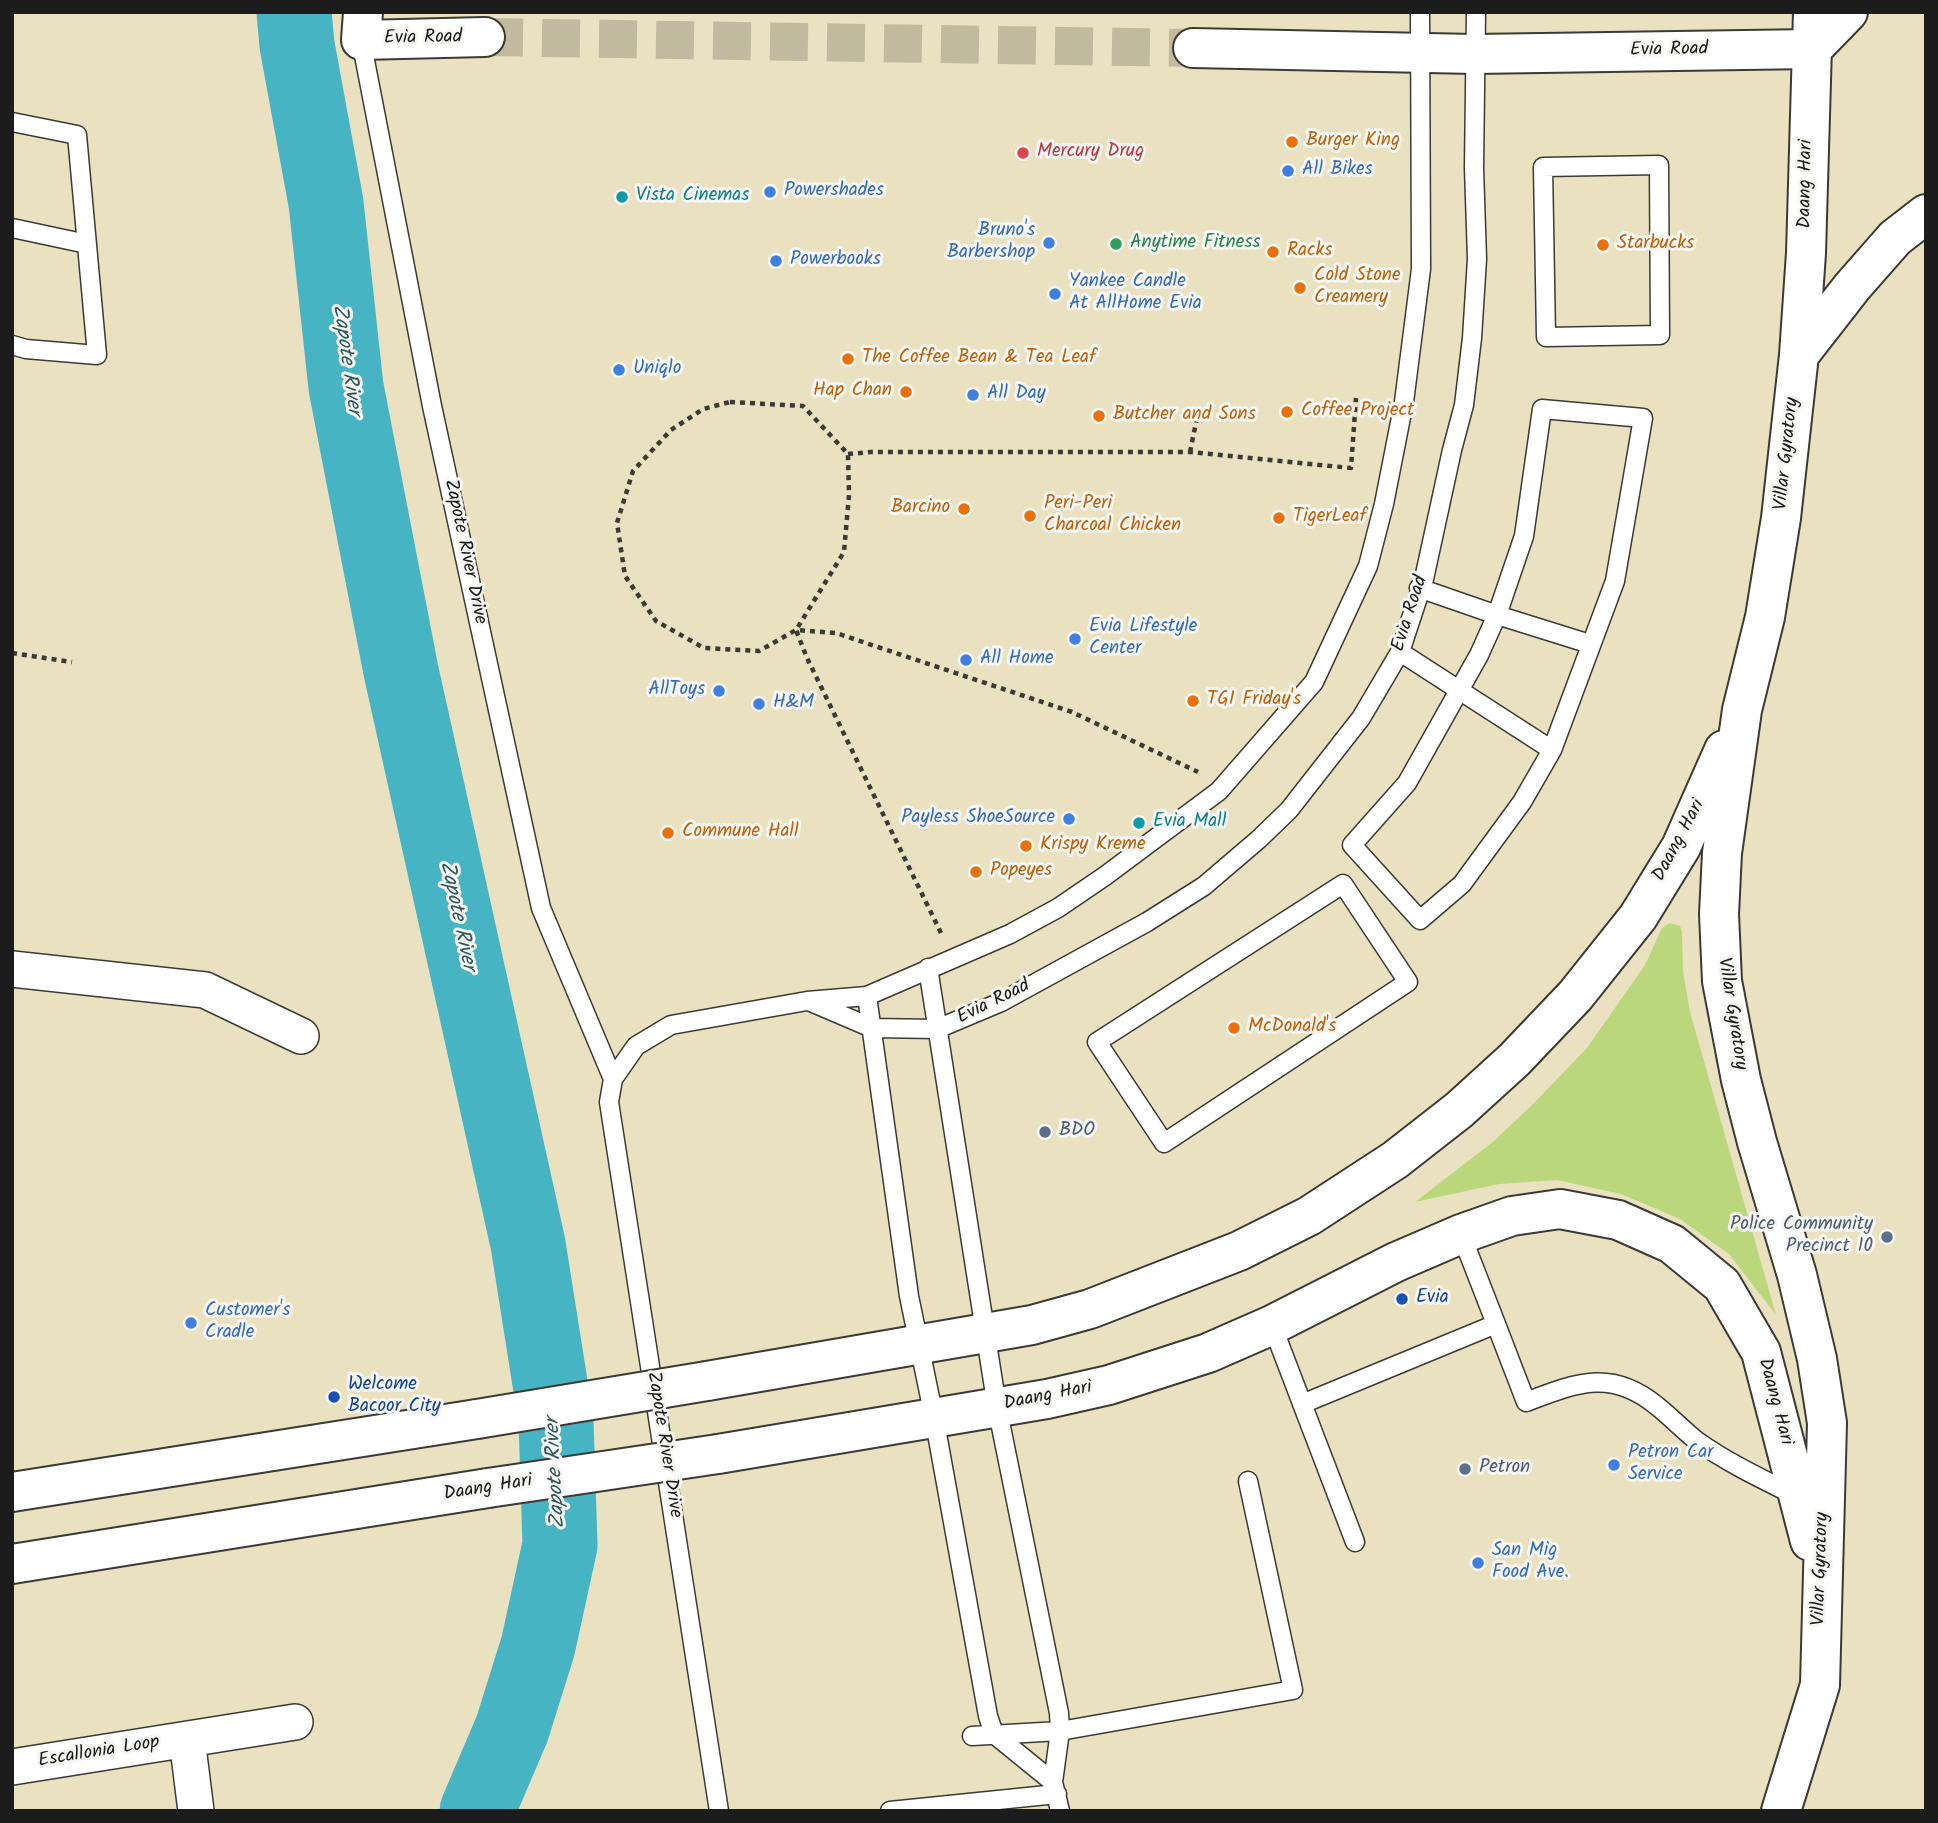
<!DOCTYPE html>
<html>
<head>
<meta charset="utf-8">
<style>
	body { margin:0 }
	#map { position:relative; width:1938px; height:1823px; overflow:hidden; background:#eae1c0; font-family:Kalam,sans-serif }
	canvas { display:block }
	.frame { position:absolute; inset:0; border:14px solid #1c1c1c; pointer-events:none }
</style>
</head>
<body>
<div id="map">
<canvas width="1938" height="1823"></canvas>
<div class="frame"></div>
</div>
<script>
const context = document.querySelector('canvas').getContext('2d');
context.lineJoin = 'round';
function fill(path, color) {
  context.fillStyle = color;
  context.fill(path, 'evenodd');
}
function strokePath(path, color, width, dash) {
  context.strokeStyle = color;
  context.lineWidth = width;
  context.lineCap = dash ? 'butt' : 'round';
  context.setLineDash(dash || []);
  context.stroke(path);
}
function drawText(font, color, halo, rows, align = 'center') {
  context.font = font + ' Kalam,sans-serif';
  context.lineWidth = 6;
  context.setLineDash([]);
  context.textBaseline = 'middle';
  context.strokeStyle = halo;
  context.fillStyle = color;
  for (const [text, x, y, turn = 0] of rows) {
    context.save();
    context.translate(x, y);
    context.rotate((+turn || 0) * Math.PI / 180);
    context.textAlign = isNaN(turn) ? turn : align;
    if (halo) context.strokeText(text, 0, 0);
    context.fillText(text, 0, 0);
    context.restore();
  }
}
fill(new Path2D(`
	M1670,923L1680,926L1682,932L1683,971L1690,1012L1776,1315L1729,1254L1680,1219L1621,1194L1557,1180L1499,1184L1415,1202L1494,1141L1533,1104L1587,1048L1645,965L1662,928Z`), '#bbd77c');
strokePath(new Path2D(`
	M294,12L297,45L326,203L346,387L401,671L528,1244L556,1421L560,1545L538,1646L512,1729L477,1811`), '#47b4c4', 75);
strokePath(new Path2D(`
	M485,37L1193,48`), '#c1ba9f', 38, [38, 19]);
const service = new Path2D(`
	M361,40L432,406L541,908L613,1079
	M12,122L77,135L97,355L26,349L12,345
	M1659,165L1660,335L1546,337L1543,167Z
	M12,228L87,244
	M1542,409L1643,418L1615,581L1552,750L1522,802L1462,884L1420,920L1352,845L1407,783L1479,655L1497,615L1524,536Z
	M1419,588L1497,615L1590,644
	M1400,652L1552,750
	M1343,884L1408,982L1164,1143L1097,1042Z
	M928,968L997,1407L1059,1713L1060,1731L1053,1782L1060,1811
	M867,996L909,1296L934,1417L988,1716L994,1734L1053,1782
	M811,1002L872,1028L937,1029L1001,1002L1147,922L1204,886L1259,839L1289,810L1361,718L1400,652L1424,579L1452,450L1464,405L1472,338L1477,259L1474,168L1476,12
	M1496,1324L1526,1402C1576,1383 1611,1368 1657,1406C1671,1417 1683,1430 1697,1441C1728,1463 1762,1479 1796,1496
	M1272,1325L1355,1542
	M1302,1404L1496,1324L1461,1234
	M972,1736L1060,1731L1293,1690L1248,1481
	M719,1811L609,1102L613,1079L636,1046L671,1025L807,1001L867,996L1010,934L1058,908L1105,876L1219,791L1314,682L1368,566L1384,504L1404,402L1421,269L1420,12
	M890,1811L1057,1794`);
const minor = new Path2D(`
	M12,969L205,990L301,1036
	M187,1739L196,1811
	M12,1767L295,1722`);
const tertiary = new Path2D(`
	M363,12L361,40L485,37
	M1193,48L1474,54L1812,49`);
const primary = new Path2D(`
	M1812,49L1848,12
	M1799,355L1852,287L1895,238L1926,214
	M707,1381L1032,1325L1090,1309L1239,1251L1309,1216L1395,1160L1459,1110L1514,1060L1575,996L1638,917L1681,847L1724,750
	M718,1454L1047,1399L1109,1385L1208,1353L1272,1325L1396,1262L1461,1234L1512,1216L1560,1209L1618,1220L1672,1244L1722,1285L1761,1352L1810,1541
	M12,1492L477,1419
	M12,1564L488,1488
	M1781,1811L1820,1685L1827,1423L1817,1359L1797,1275L1757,1142L1741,1080L1722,981L1719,914L1722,853L1742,710L1765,617L1781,518L1799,355L1806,253L1813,12`);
strokePath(service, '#3b3a35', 21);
strokePath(minor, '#3b3a35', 38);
strokePath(tertiary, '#3b3a35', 42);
strokePath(primary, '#3b3a35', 42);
strokePath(new Path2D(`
	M730,402L803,406L848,454L849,495L844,552L796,630L759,651L704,648L656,621L625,576L617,523L633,471L671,430L703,409Z
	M1190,452L1200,403
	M848,454L871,452H1190L1351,468L1356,398
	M12,653L72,662
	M941,933L807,658L796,630L836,633L1072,712L1198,772`), '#3b3a35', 4.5, [5, 5]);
strokePath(service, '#fff', 18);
strokePath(minor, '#fff', 35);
strokePath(tertiary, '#fff', 38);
strokePath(primary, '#fff', 38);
const primaryBridge = new Path2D(`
	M477,1419L707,1381
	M488,1488L718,1454`);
strokePath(primaryBridge, '#3b3a35', 42, []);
strokePath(primaryBridge, '#fff', 38);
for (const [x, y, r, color] of [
	[1292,142,7,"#e8710a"],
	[1023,153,7,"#e0444e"],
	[1288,171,7,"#3f7fe0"],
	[770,192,7,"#3f7fe0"],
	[622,197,7,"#0f9aa8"],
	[1049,243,7,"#3f7fe0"],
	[1116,244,7,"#2e9e5b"],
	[1603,245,7,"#e8710a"],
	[1273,252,7,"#e8710a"],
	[776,261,7,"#3f7fe0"],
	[1300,288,7,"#e8710a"],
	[1055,294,7,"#3f7fe0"],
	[848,359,7,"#e8710a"],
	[619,370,7,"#3f7fe0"],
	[906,392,7,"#e8710a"],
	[973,395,7,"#3f7fe0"],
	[1287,412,7,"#e8710a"],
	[1099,416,7,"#e8710a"],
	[964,509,7,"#e8710a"],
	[1030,516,7,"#e8710a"],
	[1279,518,7,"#e8710a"],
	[1075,639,7,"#3f7fe0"],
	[966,660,7,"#3f7fe0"],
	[719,691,7,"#3f7fe0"],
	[1193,701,7,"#e8710a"],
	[759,704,7,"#3f7fe0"],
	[1069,819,7,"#3f7fe0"],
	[1139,823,7,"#0f9aa8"],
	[668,833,7,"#e8710a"],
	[1026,846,7,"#e8710a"],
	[976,872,7,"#e8710a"],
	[1234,1028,7,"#e8710a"],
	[1045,1132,7,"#5c6f8a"],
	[1887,1237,7,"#5c6f8a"],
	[1402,1299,7,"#1a4fb4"],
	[191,1323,7,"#3f7fe0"],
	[334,1397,7,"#1a4fb4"],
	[1614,1465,7,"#3f7fe0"],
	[1465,1469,7,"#5c6f8a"],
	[1478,1563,7,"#3f7fe0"]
]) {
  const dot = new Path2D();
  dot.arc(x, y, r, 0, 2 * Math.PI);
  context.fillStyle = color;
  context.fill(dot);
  strokePath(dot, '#f6f6f2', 2.5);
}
drawText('19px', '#1c1c1c', '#f6f6f2', [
	["Evia Road",423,39,-1],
	["Evia Road",1669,51,-1],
	["Daang Hari",1807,184,-89],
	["Villar Gyratory",1788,454,-84],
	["Zapote River Drive",464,552,78],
	["Evia Road",1411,614,-72],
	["Daang Hari",1680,841,-62],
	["Evia Road",994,1003,-26],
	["Villar Gyratory",1731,1014,81],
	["Daang Hari",1048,1397,-11],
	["Daang Hari",1774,1402,75],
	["Zapote River Drive",663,1445,81],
	["Daang Hari",488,1489,-9],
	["Villar Gyratory",1822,1569,-88],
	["Escallonia Loop",99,1753,-9]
]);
drawText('19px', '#c56008', '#f6f6f2', [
	["Burger King",1306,142],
	["Starbucks",1617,245],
	["Racks",1287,252],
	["Cold Stone",1314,277],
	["Creamery",1314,299],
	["The Coffee Bean & Tea Leaf",862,359],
	["Hap Chan",892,392,"right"],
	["Coffee Project",1301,412],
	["Butcher and Sons",1113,416],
	["Peri-Peri",1044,505],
	["Charcoal Chicken",1044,527],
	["Barcino",950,509,"right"],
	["TigerLeaf",1293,518],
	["TGI Friday's",1207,701],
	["Commune Hall",682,833],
	["Krispy Kreme",1040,846],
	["Popeyes",990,872],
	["McDonald's",1248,1028]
], 'left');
drawText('19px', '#be3a42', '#f6f6f2', [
	["Mercury Drug",1037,153]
], 'left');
drawText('19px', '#366cbe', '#f6f6f2', [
	["All Bikes",1302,171],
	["Powershades",784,192],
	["Bruno's",1035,232,"right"],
	["Barbershop",1035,254,"right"],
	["Powerbooks",790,261],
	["Yankee Candle",1069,283],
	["At AllHome Evia",1069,305],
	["Uniqlo",633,370],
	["All Day",987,395],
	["Evia Lifestyle",1089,628],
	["Center",1089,650],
	["All Home",980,660],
	["AllToys",705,691,"right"],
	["H&M",773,704],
	["Payless ShoeSource",1055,819,"right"],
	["Customer's",205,1312],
	["Cradle",205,1334],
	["Petron Car",1628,1454],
	["Service",1628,1476],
	["San Mig",1492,1552],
	["Food Ave.",1492,1574]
], 'left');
drawText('19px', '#0d838f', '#f6f6f2', [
	["Vista Cinemas",636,197],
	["Evia Mall",1153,823]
], 'left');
drawText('19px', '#27864d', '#f6f6f2', [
	["Anytime Fitness",1130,244]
], 'left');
drawText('19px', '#4e5e75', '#f6f6f2', [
	["BDO",1059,1132],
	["Police Community",1873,1226,"right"],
	["Precinct 10",1873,1248,"right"],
	["Petron",1479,1469]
], 'left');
drawText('19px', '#164399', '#f6f6f2', [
	["Evia",1416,1299],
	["Welcome",348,1386],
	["Bacoor City",348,1408]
], 'left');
drawText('italic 21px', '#2d595f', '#f6f6f2', [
	["Zapote River",345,360,82],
	["Zapote River",456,916,78],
	["Zapote River",557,1473,-93]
]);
</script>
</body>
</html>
